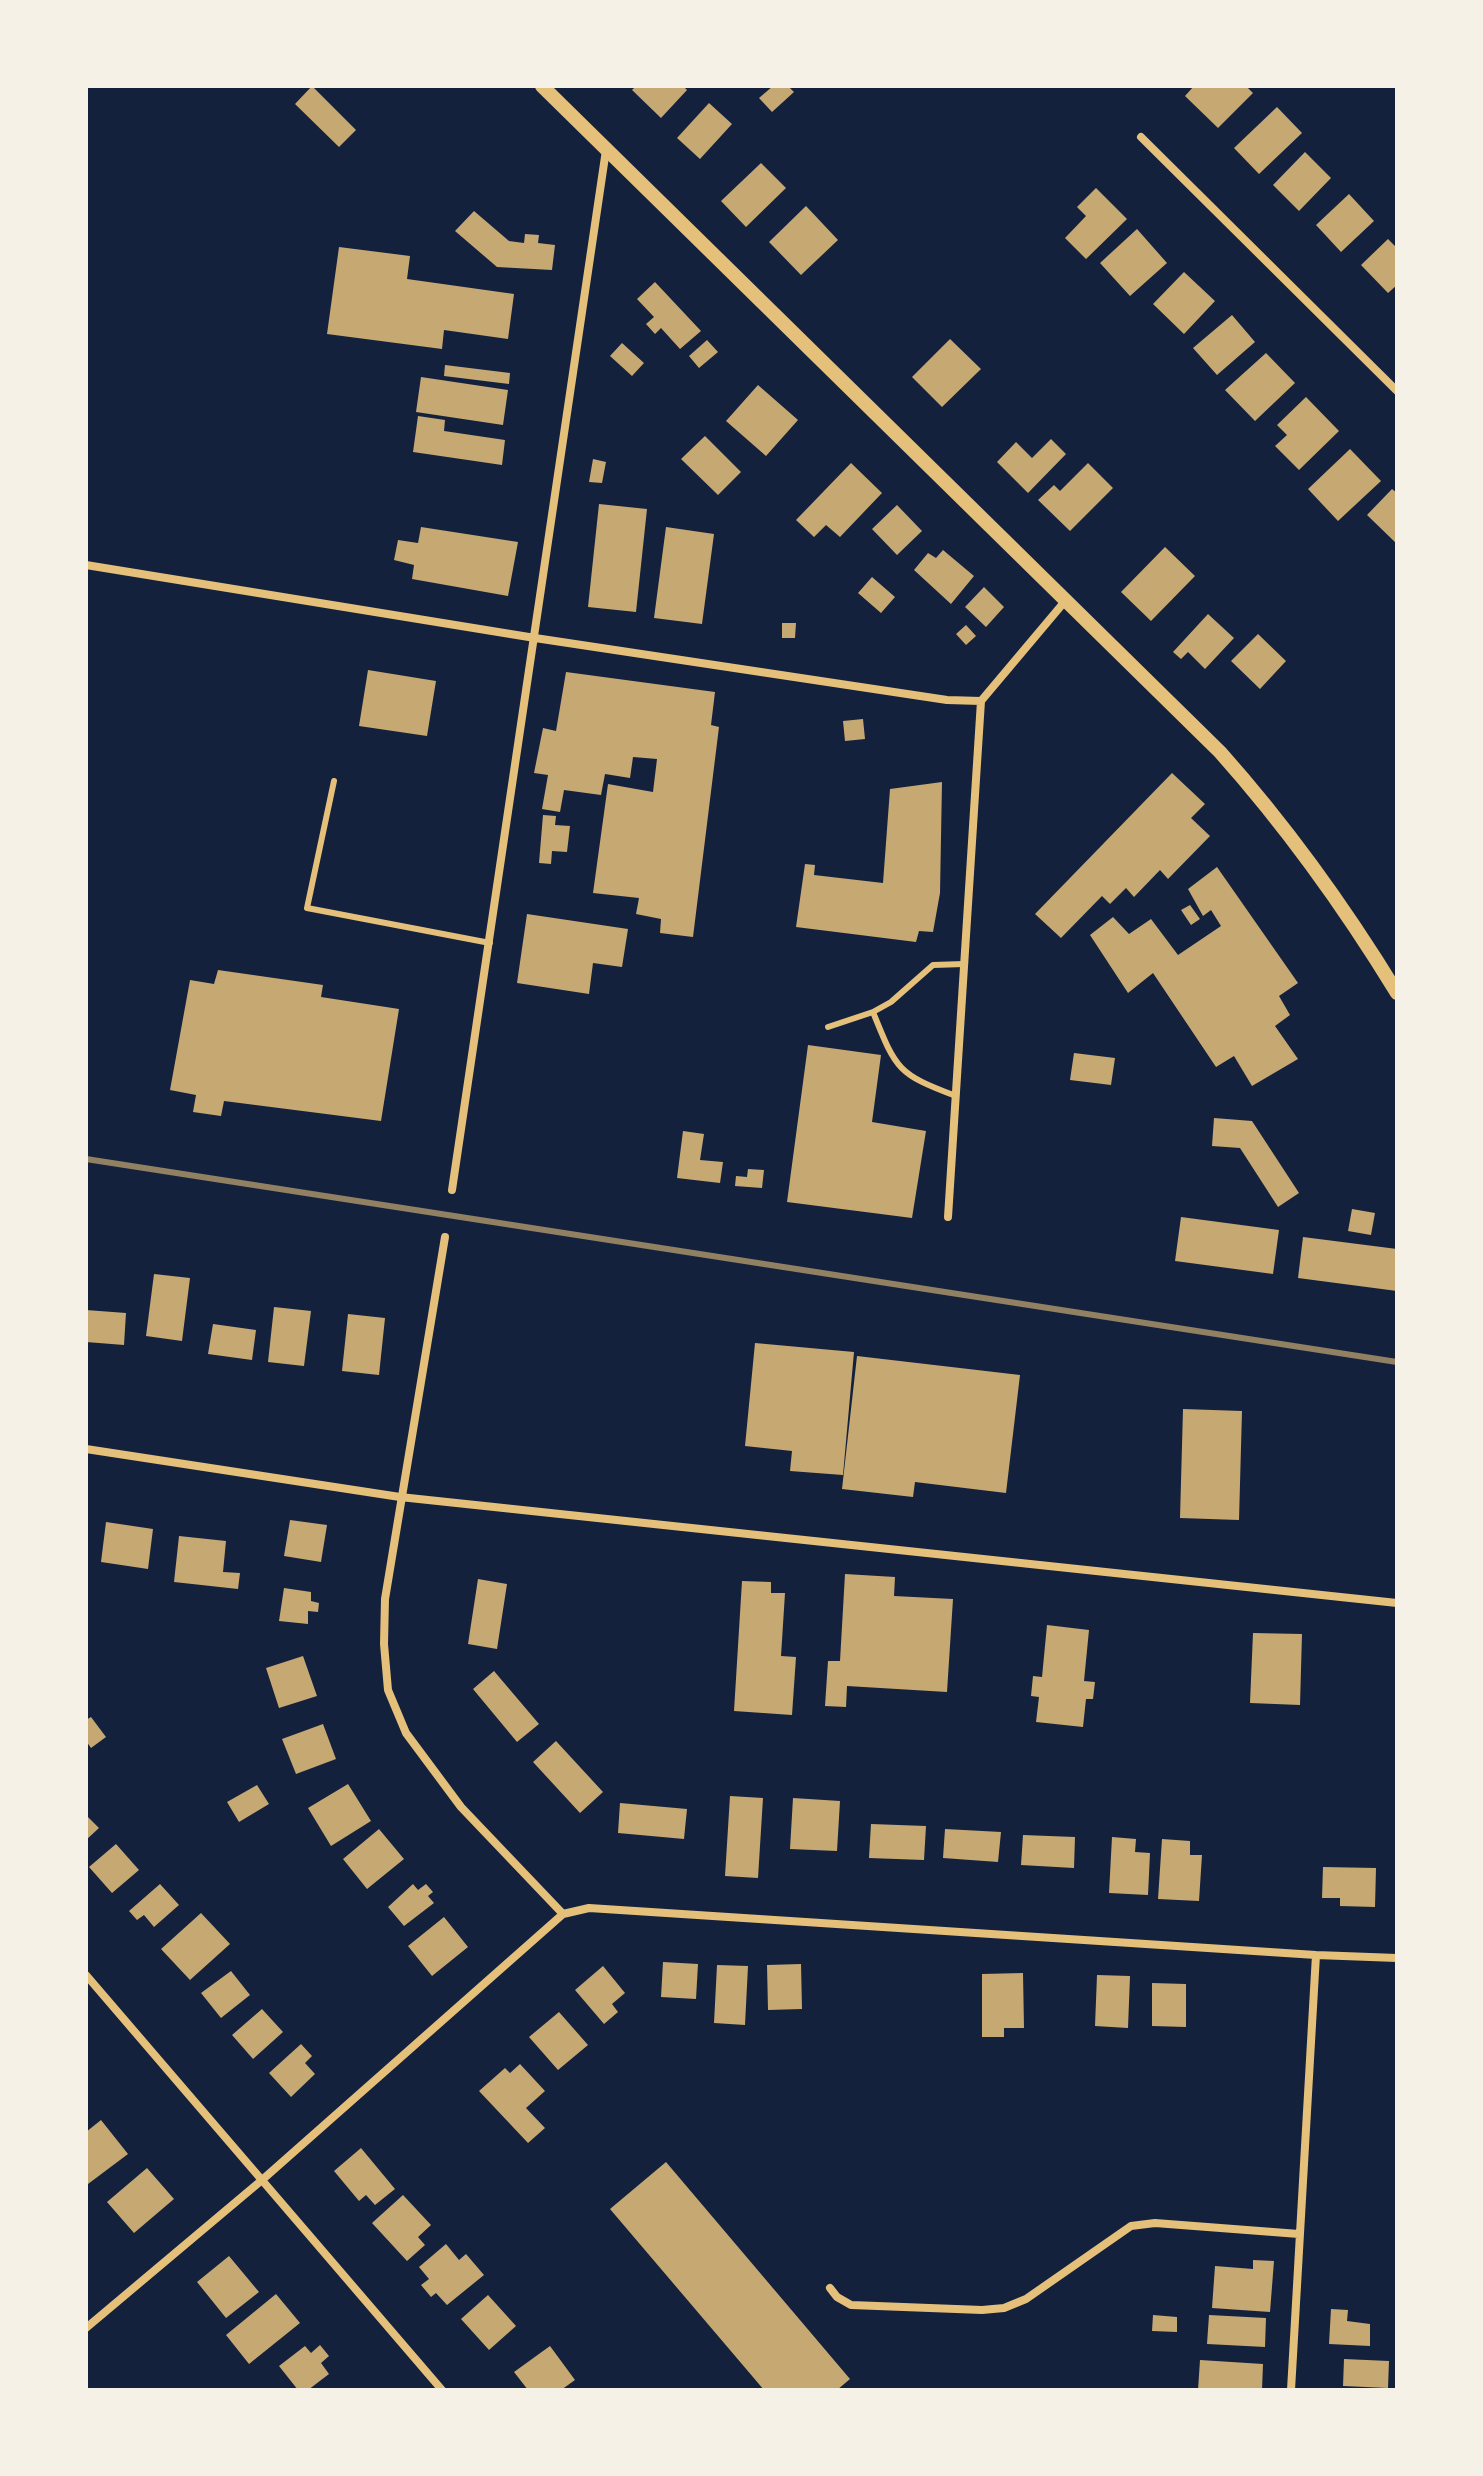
<!DOCTYPE html>
<html>
<head>
<meta charset="utf-8">
<style>
	body { margin:0 }
	#map { position:relative; width:1483px; height:2476px; overflow:hidden; background:#14213d; font-family:Barlow,sans-serif }
	canvas { display:block }
	.frame { position:absolute; inset:0; border:88px solid #f6f1e7; pointer-events:none }
</style>
</head>
<body>
<div id="map">
<canvas width="1483" height="2476"></canvas>
<div class="frame"></div>
</div>
<script>
const context = document.querySelector('canvas').getContext('2d');
context.lineJoin = 'round';
function fill(path, color) {
  context.fillStyle = color;
  context.fill(path, 'evenodd');
}
function strokePath(path, color, width, dash) {
  context.strokeStyle = color;
  context.lineWidth = width;
  context.lineCap = dash ? 'butt' : 'round';
  context.setLineDash(dash || []);
  context.stroke(path);
}
fill(new Path2D(`
	M312,86L356,130L339,147L295,104Z
	M636,86H683L687,90L661,118L632,90Z
	M773,86H788L794,92L772,112L759,98Z
	M1194,86H1246L1253,93L1218,128L1185,96Z
	M709,103L732,124L700,159L677,138Z
	M1277,107L1302,133L1259,174L1234,148Z
	M1305,152L1331,178L1299,211L1273,185Z
	M761,163L786,188L746,227L721,201Z
	M1096,188L1127,219L1086,259L1065,238L1086,216L1077,207Z
	M1349,194L1374,221L1341,252L1316,225Z
	M806,206L838,240L801,275L769,242Z
	M474,211L509,241L524,243L525,234L539,235L538,243L555,245L552,270L497,267L455,231Z
	M1137,229L1167,263L1130,296L1100,263Z
	M1388,239L1397,248V285L1388,293L1361,265Z
	M339,247L410,256L407,279L514,294L508,339L444,330L442,349L327,334Z
	M1184,272L1215,301L1184,334L1153,304Z
	M655,282L701,331L680,349L661,328L655,334L646,324L654,317L637,299Z
	M1232,315L1255,342L1217,375L1193,348Z
	M950,339L981,369L942,407L912,377Z
	M707,340L718,352L699,368L689,356Z
	M622,343L644,363L632,376L610,356Z
	M1266,353L1295,383L1255,421L1225,390Z
	M445,365L510,373L509,384L444,376Z
	M421,377L508,390L503,425L416,412Z
	M758,385L798,420L766,456L726,421Z
	M1306,397L1339,431L1299,470L1275,446L1287,435L1277,425Z
	M418,416L445,420L444,431L505,440L502,465L413,452Z
	M705,436L741,472L718,495L681,459Z
	M1051,439L1066,454L1028,493L997,462L1016,442L1032,458Z
	M1350,449L1381,481L1338,521L1308,489Z
	M593,459L606,462L602,483L589,482Z
	M851,463L882,493L840,537L826,525L814,537L796,520Z
	M1088,463L1113,488L1070,531L1038,500L1054,485L1060,491Z
	M1392,489L1397,493V544L1367,515Z
	M599,504L647,509L636,612L588,607Z
	M897,505L922,531L897,555L872,529Z
	M421,527L518,542L508,596L412,579L414,565L394,560L398,540L418,543Z
	M666,527L714,534L702,624L654,618Z
	M1165,547L1195,576L1151,621L1121,592Z
	M943,550L974,576L951,604L914,570L928,553L936,558Z
	M872,577L895,597L881,613L858,593Z
	M984,587L1004,607L986,627L965,607Z
	M1208,614L1234,638L1205,669L1188,652L1181,659L1173,652Z
	M782,623H796L795,638H782Z
	M966,625L976,636L966,645L956,634Z
	M1258,634L1286,661L1260,689L1231,661Z
	M368,670L436,681L427,736L359,726Z
	M566,672L715,692L711,725L719,727L693,937L660,933L661,919L636,914L639,898L593,893L608,784L653,792L657,759L633,757L630,778L605,774L601,795L564,790L560,812L542,809L548,775L534,773L543,728L556,731Z
	M863,719L865,739L845,741L843,721Z
	M1172,773L1205,804L1191,818L1210,836L1168,879L1160,870L1134,897L1126,888L1110,904L1102,896L1061,938L1035,914Z
	M942,782L940,893L933,932L919,931L916,942L796,927L805,864L815,865L814,875L883,883L890,789Z
	M543,815L556,816L555,825L570,826L567,852L552,851L551,864L539,863Z
	M1217,867L1298,983L1279,996L1290,1015L1275,1026L1298,1059L1252,1086L1234,1056L1216,1067L1153,973L1128,993L1090,935L1113,917L1129,934L1151,919L1178,955L1221,926L1211,910L1203,916L1188,889Z
	M1190,905L1200,919L1191,925L1181,910Z
	M527,914L628,929L622,967L593,963L589,994L517,983Z
	M218,970L323,985L321,997L399,1009L381,1121L224,1101L221,1116L193,1112L196,1095L170,1090L190,980L214,984Z
	M808,1045L881,1055L872,1122L926,1131L912,1218L787,1202Z
	M1074,1053L1115,1058L1111,1085L1070,1080Z
	M1214,1118L1252,1121L1299,1193L1278,1207L1240,1148L1212,1146Z
	M683,1131L704,1134L700,1160L723,1162L720,1183L677,1178Z
	M748,1169L764,1170L762,1188L735,1186L736,1176L747,1177Z
	M1352,1209L1375,1213L1371,1235L1348,1231Z
	M1181,1217L1279,1230L1273,1274L1175,1261Z
	M1303,1237L1397,1249V1291L1298,1278Z
	M154,1274L190,1278L182,1341L146,1336Z
	M274,1307L311,1311L304,1366L268,1362Z
	M86,1310L126,1313L124,1345L86,1342Z
	M348,1314L385,1318L379,1375L342,1371Z
	M213,1324L256,1330L252,1360L208,1354Z
	M755,1343L854,1352L843,1475L790,1471L792,1451L745,1446Z
	M857,1356L1020,1375L1006,1493L915,1482L913,1497L842,1489Z
	M1183,1409L1242,1411L1239,1520L1180,1518Z
	M290,1520L327,1525L321,1562L284,1556Z
	M106,1522L153,1529L148,1569L101,1562Z
	M179,1536L226,1541L223,1572L240,1573L238,1589L174,1582Z
	M845,1574L895,1577L894,1596L953,1599L947,1692L847,1686L846,1707L825,1706L828,1661H840Z
	M478,1579L507,1584L497,1649L468,1644Z
	M742,1581L771,1582V1593H785L781,1656L796,1657L792,1715L734,1711Z
	M284,1588L311,1592V1601L319,1603L318,1612L308,1611V1624L279,1621Z
	M1047,1625L1089,1630L1084,1681L1095,1682L1093,1699H1086L1083,1727L1036,1722L1039,1697L1031,1696L1033,1676L1042,1677Z
	M1253,1633L1302,1634L1300,1705L1250,1703Z
	M303,1656L317,1696L279,1708L266,1668Z
	M494,1671L539,1724L517,1742L473,1689Z
	M91,1717L106,1737L91,1748L86,1741V1720Z
	M323,1724L336,1759L296,1774L282,1739Z
	M556,1741L603,1792L580,1813L533,1762Z
	M348,1784L371,1821L331,1846L308,1808Z
	M257,1785L269,1804L239,1822L227,1802Z
	M730,1796L763,1798L758,1878L725,1876Z
	M793,1798L840,1801L837,1851L790,1849Z
	M620,1803L687,1809L684,1839L618,1833Z
	M86,1815L99,1828L86,1840Z
	M871,1824L926,1826L924,1860L869,1858Z
	M379,1829L404,1859L367,1889L343,1859Z
	M945,1829L1001,1832L998,1862L943,1858Z
	M1023,1835L1075,1837L1074,1868L1021,1865Z
	M1112,1837L1136,1839L1135,1852L1150,1853L1148,1895L1109,1893Z
	M1162,1839L1190,1841V1855H1202L1199,1901L1158,1899Z
	M116,1844L139,1870L112,1893L89,1867Z
	M1323,1867L1376,1868L1375,1907L1340,1906V1898H1322Z
	M160,1884L179,1905L154,1927L144,1915L137,1920L129,1911Z
	M413,1884L418,1890L426,1884L433,1892L428,1896L434,1903L404,1926L388,1907Z
	M201,1913L230,1944L190,1980L161,1949Z
	M444,1917L468,1947L432,1976L408,1946Z
	M663,1962L698,1964L696,1999L661,1997Z
	M801,1964L802,2009L768,2010L767,1965Z
	M717,1965L748,1966L745,2025L714,2023Z
	M603,1966L625,1993L612,2004L618,2012L604,2024L575,1990Z
	M231,1971L250,1995L221,2018L201,1993Z
	M1023,1973L1024,2028H1004V2037H982V1974Z
	M1097,1975L1130,1976L1128,2028L1095,2026Z
	M1152,1983L1186,1984V2027L1152,2026Z
	M262,2009L283,2032L253,2059L232,2035Z
	M559,2012L588,2045L558,2070L529,2037Z
	M301,2044L312,2056L305,2063L315,2074L291,2097L269,2073Z
	M520,2064L545,2091L526,2108L545,2128L528,2143L479,2091L505,2068L510,2073Z
	M101,2120L128,2154L88,2184L86,2181V2132Z
	M361,2148L395,2189L375,2205L366,2195L359,2201L334,2171Z
	M666,2162L850,2379L837,2390H764L610,2209Z
	M147,2168L174,2199L134,2233L107,2202Z
	M403,2195L431,2225L418,2237L425,2245L407,2261L372,2223Z
	M446,2244L459,2260L466,2254L484,2275L447,2305L436,2293L431,2297L421,2285L429,2279L419,2267Z
	M229,2256L259,2292L226,2318L197,2282Z
	M1253,2260L1274,2261L1270,2312L1212,2308L1215,2266L1253,2269Z
	M276,2294L300,2323L249,2364L226,2335Z
	M488,2295L516,2326L489,2350L461,2319Z
	M1331,2309L1348,2310L1347,2321L1370,2324V2346L1329,2344Z
	M1153,2315L1177,2317V2332L1152,2331Z
	M1209,2315L1266,2318L1265,2347L1207,2344Z
	M320,2345L329,2356L321,2363L329,2374L308,2390H298L279,2366L305,2346L311,2353Z
	M550,2346L575,2380L561,2390H528L514,2372Z
	M1344,2359L1389,2361L1388,2388L1343,2386Z
	M1200,2360L1263,2364L1262,2390H1198Z`), '#c6a872');
strokePath(new Path2D(`
	M334,781L307,908L490,943
	M873,1012C896,1069 897,1074 956,1096
	M828,1027L873,1012L891,1002L933,965L964,964`), '#e5c07b', 6);
strokePath(new Path2D(`
	M1141,137L1397,391
	M86,565L535,638L947,700L981,701
	M452,1190L606,150
	M948,1217L981,701L1066,600
	M445,1237L385,1599L384,1644L388,1690L406,1733L461,1807L563,1914
	M86,1449L400,1497L1397,1603
	M86,1975L442,2390
	M830,2288L837,2297L851,2305L982,2310L1004,2308L1026,2299L1131,2226L1155,2223L1299,2234
	M86,2328L262,2180L563,1914L589,1908L1316,1955L1397,1958
	M1291,2390L1316,1955`), '#e5c07b', 8);
strokePath(new Path2D(`
	M542,86L1220,752C1286,826 1345,908 1397,993`), '#e5c07b', 14);
strokePath(new Path2D(`
	M86,1159L1397,1362`), '#918062', 6);
</script>
</body>
</html>
